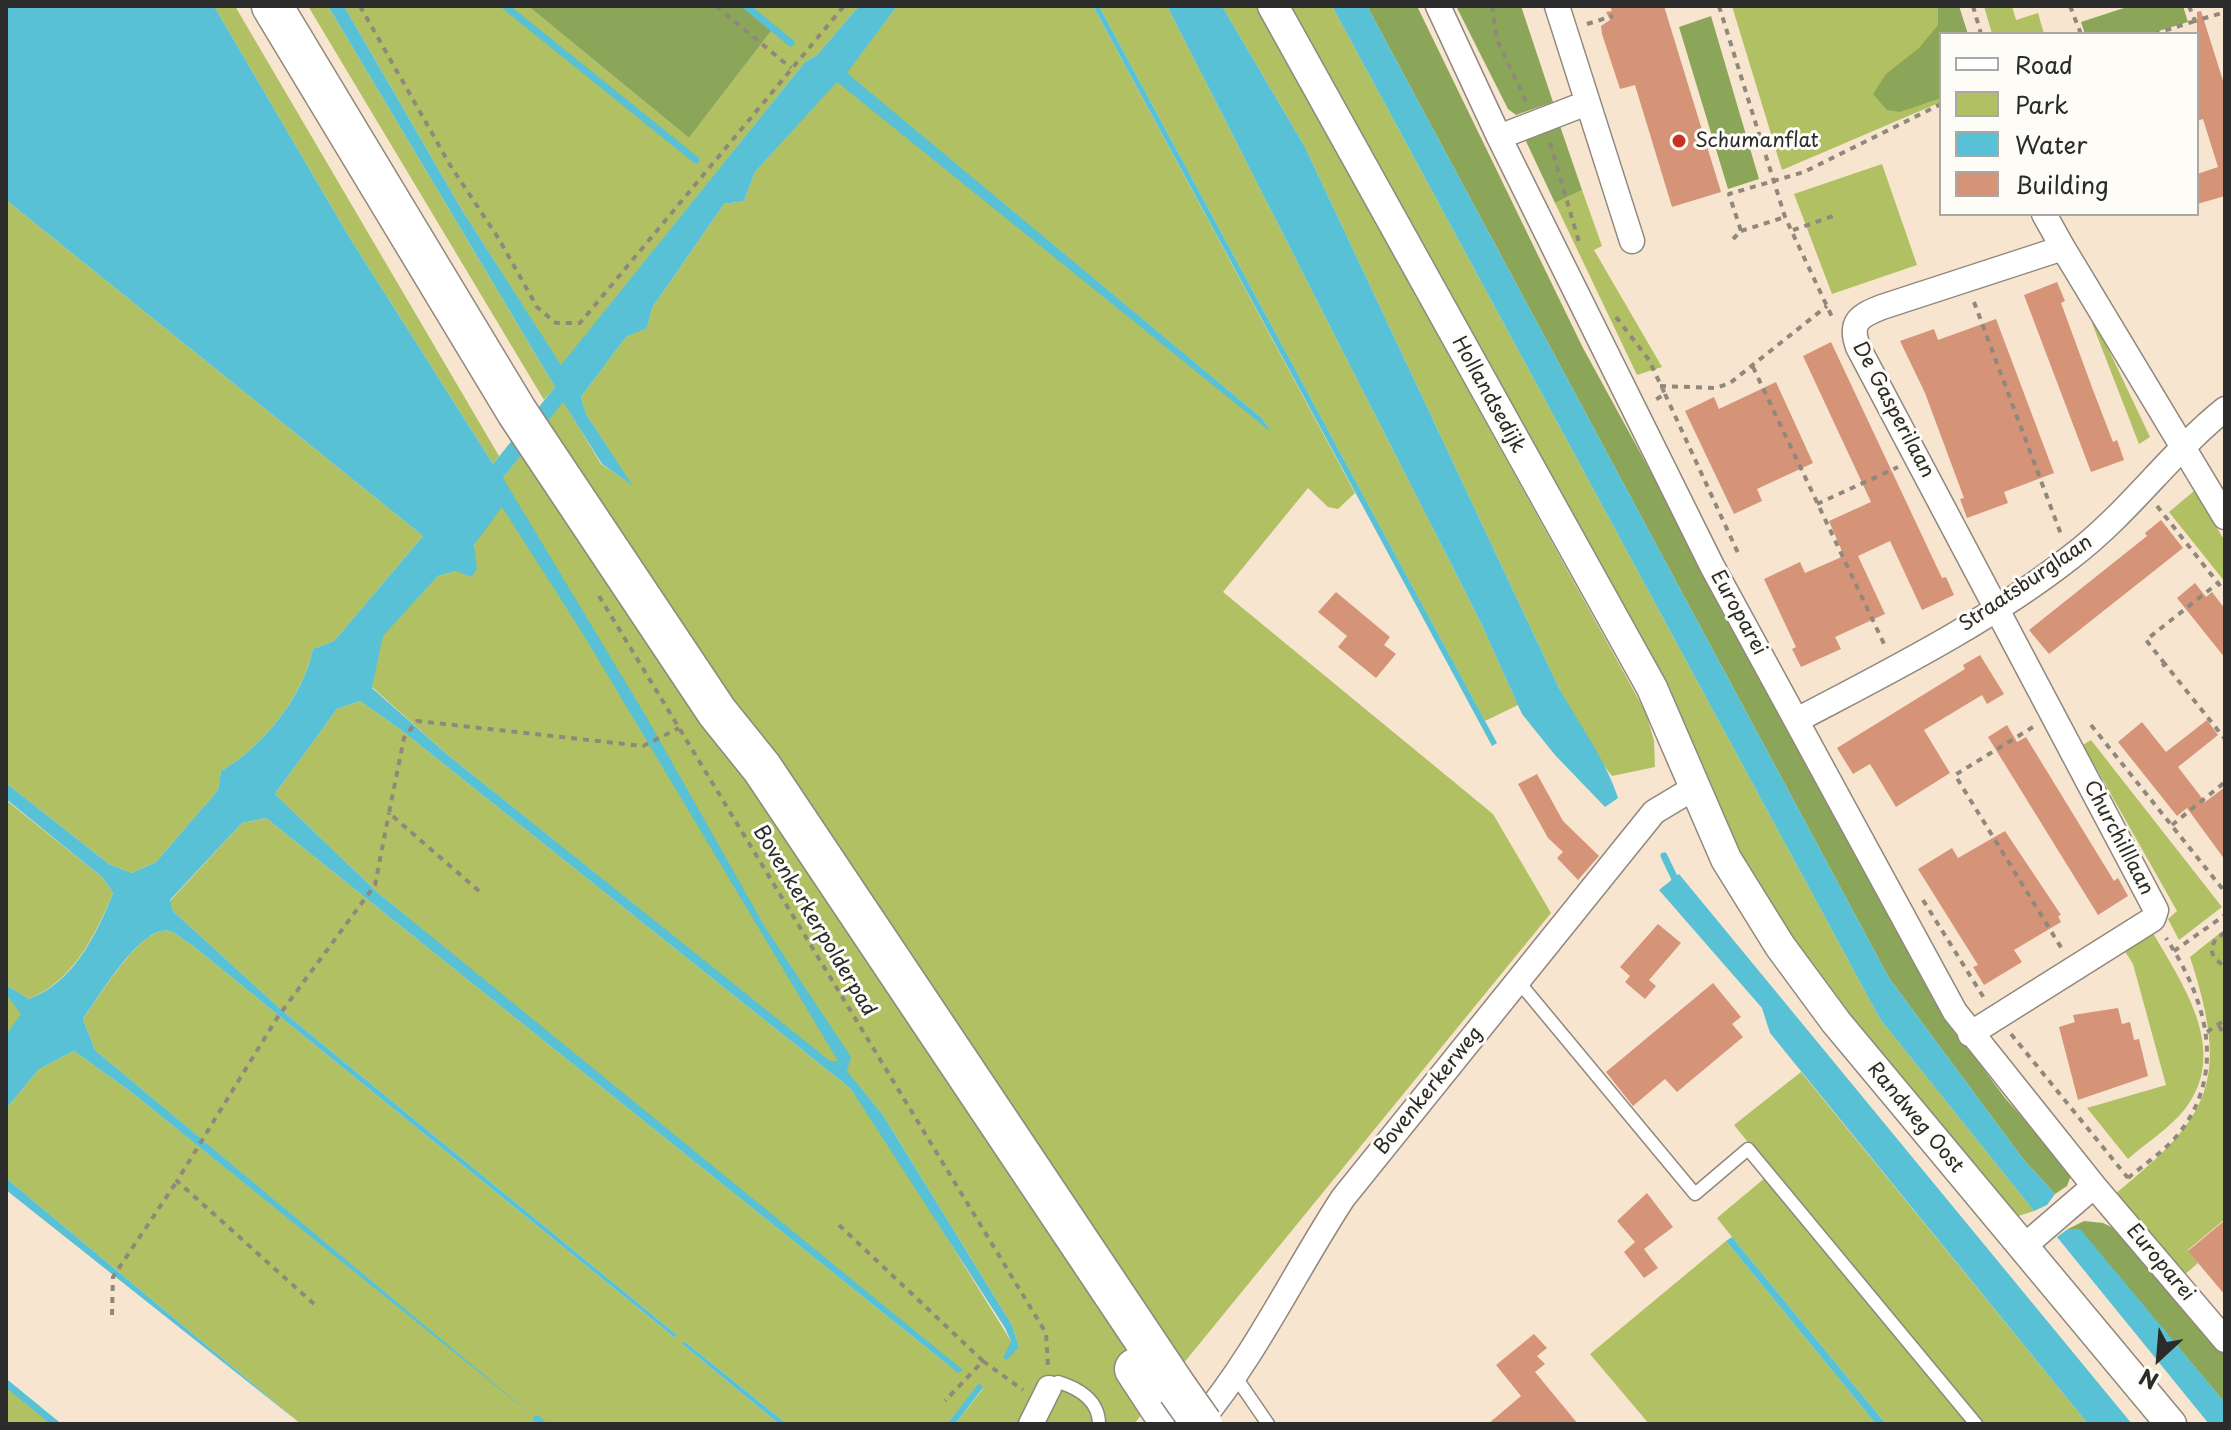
<!DOCTYPE html>
<html>
<head>
<meta charset="utf-8">
<style>
	body { margin:0 }
	#map { position:relative; width:2231px; height:1430px; overflow:hidden; background:#f7e5cf; font-family:"Playpen Sans",sans-serif }
	canvas { display:block }
	.frame { position:absolute; inset:0; border:8px solid #2b2b2b; pointer-events:none }
	.legend { position:absolute; left:1939px; top:32px; width:260px; height:184px; box-sizing:border-box; background:#fdfcf7; border:2px solid #a9a8a5; margin:0; padding:10px 14px; list-style:none; font-size:24px; color:#2b2b2b }
	.legend li { display:flex; align-items:center; gap:16px; height:40px }
	.legend b { width:40px; border:2px solid #a9a8a5 }
	.north { position:absolute; left:2119px; top:1318px; width:80px; height:80px; -webkit-text-stroke:6px #fdfcf7; paint-order:stroke; rotate:206deg; font-size:22px; font-weight:700; line-height:32px; text-align:center; color:#2b2b2b }
	.north::after { content:''; display:block; margin:auto; width:28px; height:36px; background:#2b2b2b; clip-path:polygon(50% 0,100% 100%,50% 72%,0 100%) }
</style>
</head>
<body>
<div id="map">
<canvas width="2231" height="1430"></canvas>
<div class="frame"></div>
<ul class="legend">
<li><b style="height:10px;background:#fff"></b>Road</li>
<li><b style="height:22px;background:#b0c063"></b>Park</li>
<li><b style="height:22px;background:#58c1d5"></b>Water</li>
<li><b style="height:22px;background:#d59378"></b>Building</li>
</ul>
<div class="north">N</div>
</div>
<script>
const context = document.querySelector('canvas').getContext('2d');
context.lineJoin = 'round';
function fill(path, color) {
  context.fillStyle = color;
  context.fill(path, 'evenodd');
}
function strokePath(path, color, width, dash) {
  context.strokeStyle = color;
  context.lineWidth = width;
  context.lineCap = dash ? 'butt' : 'round';
  context.setLineDash(dash || []);
  context.stroke(path);
}
function drawText(font, color, halo, rows, align = 'center') {
  context.font = font + ' "Playpen Sans",sans-serif';
  context.lineWidth = 6;
  context.setLineDash([]);
  context.textBaseline = 'middle';
  context.strokeStyle = halo;
  context.fillStyle = color;
  for (const [text, x, y, turn = 0] of rows) {
    context.save();
    context.translate(x, y);
    context.rotate((+turn || 0) * Math.PI / 180);
    context.textAlign = isNaN(turn) ? turn : align;
    if (halo) context.strokeText(text, 0, 0);
    context.fillText(text, 0, 0);
    context.restore();
  }
}
fill(new Path2D(`
	M214,6H235L499,456L493,464L348,235Z
	M308,6H328L555,387L544,400Z
	M344,6H528L689,138L775,26L751,6H859L817,55L805,62L561,366L462,210Z
	M897,6H1093L1355,493L1338,509L1328,507L1308,488L1223,592L1493,814L1551,913L1134,1424H955L983,1389L979,1384L947,1424H787L684,1341L682,1344L779,1424H301L6,1178V1109L39,1069L74,1051L131,1092L486,1377L95,1050L83,1019C98,999 142,923 170,931C177,934 185,941 192,945L675,1338L677,1335L286,1014L173,911L170,901L242,823L266,818L958,1373L377,892L275,794L337,709L360,701L401,730L851,1089L879,1128L1011,1341L1019,1347L1012,1325L883,1115L839,1062H830L448,755L372,687L382,636L438,576L456,571L474,546L503,478L563,401L601,464L631,484L586,414L581,397L626,337L647,327L652,308L724,204L744,201L755,172L837,81L1269,429L1263,419L846,73Z
	M1099,6H1167L1479,619L1518,705L1485,721Z
	M1222,6H1256L1646,713L1654,741L1655,767L1612,776L1594,753L1558,686L1305,147Z
	M1284,6H1332L1880,1019L2034,1211L2015,1217L1788,944Z
	M1732,6H1959L1941,34V102L1782,170Z
	M1984,6H2012L2016,20L2038,13L2044,34H1992Z
	M1882,164L1917,265L1832,294L1794,194Z
	M1582,190L1602,246L1594,250L1662,367L1637,375L1555,203Z
	M6,200L423,536L334,641L313,649C302,697 264,746 221,771L218,790L156,862L132,873L109,864L6,783Z
	M2095,321L2150,437L2139,444L2092,323Z
	M2194,491L2225,541V582L2169,512Z
	M2091,740L2222,907L2179,940L2168,919L2177,911L2083,745Z
	M6,800L103,878L113,893C95,936 73,981 29,999L6,985Z
	M2225,929V1219L2188,1250L2198,1263L2183,1276L2115,1194C2210,1117 2231,1082 2190,957Z
	M2153,933C2183,985 2230,1051 2185,1109C2170,1128 2146,1143 2128,1159L2087,1108L2166,1085L2133,964L2124,950Z
	M6,994L22,1014L6,1035Z
	M1801,1072L2088,1424H1886L1732,1237L1717,1218L1772,1172L1734,1125Z
	M1726,1241L1876,1424H1649L1590,1354Z
	M6,1387L51,1424H6Z`), '#b0c063');
fill(new Path2D(`
	M528,6H751L775,26L689,138Z
	M1367,6H1417L1583,348L1961,1039L2005,1098L2072,1173L2067,1186L2055,1194L2023,1159L1889,978Z
	M1456,6H1521L1553,102L1516,115L1508,109Z
	M1938,6H1959L1968,34H1941V98L1900,112L1887,110L1873,94L1886,74L1919,48L1938,25Z
	M2130,6H2183L2188,22L2149,34H2085L2081,22Z
	M1711,16L1759,179L1728,189L1679,27Z
	M1559,123L1582,190L1555,203L1523,135Z
	M2084,1221L2103,1223L2124,1233L2225,1356V1403L2080,1230L2068,1229Z`), '#8ca659');
fill(new Path2D(`
	M6,6H214L348,235L493,464L555,387L328,6H344L462,210L561,365L805,62L817,55L859,6H897L847,73L1263,419L1271,432L837,82L755,172L744,201L724,204L652,308L647,328L626,337L581,397L586,414L633,486L602,464L563,402L503,478L647,718L765,927L851,1057L847,1071L883,1115L1012,1325L1019,1347L1007,1360L1003,1358L1011,1341L1005,1328L851,1089L401,730L360,701L337,709L275,794L377,892L963,1370L958,1373L266,818L242,823L170,900L173,911L286,1014L677,1335L675,1338L192,945C185,941 177,934 170,931C142,923 98,998 83,1019L95,1050L537,1419L131,1092L74,1051L39,1069L6,1109V1035L21,1014L6,994V985L29,999C73,983 97,934 113,893L103,878L6,799V783L109,864L132,873L156,862L218,790L221,771C264,746 303,696 313,649L334,641L423,536L6,200ZM502,507L583,634L838,1061H830L448,755L372,688L383,636L438,576L456,571L471,577L477,569L474,545Z
	M1093,6H1099L1497,743L1492,746Z
	M1167,6H1222L1305,147L1558,686C1577,721 1607,762 1618,798L1605,807L1555,755L1522,714L1479,619Z
	M1332,6H1367L1889,978L2023,1159L2055,1194L2047,1205L2034,1211L1880,1019Z
	M1679,874L2132,1424H2088L1770,1033L1762,1008L1659,890Z
	M6,1178L301,1424L6,1190Z
	M2068,1229H2080L2225,1403V1424H2209L2057,1237Z
	M1732,1237L1886,1424H1876L1726,1241Z
	M684,1341L787,1424H779L682,1344Z
	M979,1383L983,1388L955,1424H947Z`), '#58c1d5');
strokePath(new Path2D(`
	M505,6L696,160
	M746,6L791,43
	M1664,856L1677,883
	M6,1383L56,1424
	M537,1419L543,1424`), '#58c1d5', 7);
fill(new Path2D(`
	M1610,6H1664L1721,192L1672,207L1635,85L1620,89L1602,34L1601,26L1610,20L1606,12L1612,11Z
	M2201,11L2225,87V196L2197,204V174L2218,167L2203,119L2197,121V12Z
	M2057,282L2065,301L2061,303L2093,390L2113,442L2117,440L2124,460L2091,472L2024,295Z
	M1996,319L2054,473L2004,492L2008,503L1967,518L1960,499L1964,498L1925,393L1900,341L1934,329L1938,340Z
	M1831,342L1942,578L1946,577L1954,595L1922,610L1890,541L1858,556L1885,614L1835,637L1841,649L1801,667L1792,649L1796,647L1764,579L1800,562L1805,573L1844,556L1829,521L1871,502L1803,356Z
	M1776,382L1813,463L1757,489L1762,501L1734,514L1685,411L1714,397L1719,409Z
	M2161,520L2183,548L2049,654L2029,630L2147,536L2145,533Z
	M2195,583L2206,597L2212,592L2225,609V658L2177,598Z
	M1336,592L1390,637L1384,645L1396,654L1376,678L1338,647L1347,636L1318,612Z
	M1980,655L2004,694L1987,704L1982,695L1924,730L1950,773L1896,807L1870,764L1853,774L1837,748L1965,669L1963,665Z
	M2207,720L2218,735L2178,767L2205,802L2225,787V860L2187,808L2177,816L2118,742L2142,722L2166,752Z
	M2007,725L2017,742L2026,737L2114,881L2118,878L2128,896L2098,915L1988,737Z
	M1537,774L1563,821L1599,856L1578,880L1557,858L1563,852L1548,838L1518,784Z
	M2005,831L2061,915L2058,916L2061,922L2014,950L2022,962L1984,985L1973,967L1978,965L1918,869L1952,848L1958,858Z
	M1658,924L1681,943L1649,980L1656,986L1645,999L1625,982L1630,976L1620,967Z
	M1713,983L1741,1017L1732,1024L1743,1037L1677,1092L1665,1079L1633,1106L1606,1072Z
	M2118,1008L2122,1024L2130,1022L2134,1040L2139,1039L2148,1076L2078,1100L2059,1027L2075,1022L2073,1015Z
	M1647,1193L1673,1227L1644,1249L1658,1268L1644,1278L1624,1252L1635,1242L1617,1221Z
	M2225,1220V1295L2188,1251Z
	M1534,1334L1547,1348L1537,1356L1545,1364L1535,1372L1578,1424H1488L1521,1396L1496,1365Z`), '#d59378');
const service = new Path2D(`
	M1518,981L1695,1194L1748,1149L1976,1424
	M1235,1376L1268,1424
	M1049,1388L1058,1382C1078,1388 1099,1400 1099,1424`);
const minor = new Path2D(`
	M1438,6L1499,137L1712,566L1955,1012L2094,1186L2225,1340
	M1557,6L1632,241
	M1499,137L1587,103
	M2044,214L2063,248
	M1797,720C1890,671 1988,622 2071,557C2129,513 2170,453 2225,409
	M1970,1034L2153,919L2156,910L1858,347C1849,322 1859,316 1882,307L2063,248L2225,517
	M2022,1248L2094,1186
	M1031,1424L1049,1388
	M1198,1424C1256,1355 1294,1273 1343,1198L1654,812L1694,788`);
const tertiary = new Path2D(`
	M1273,6L1652,688L1726,859L1780,946L1836,1022L2171,1424`);
const trunk = new Path2D(`
	M272,6L517,412L717,712L762,768L1178,1390
	M1135,1369L1171,1424`);
strokePath(service, '#91887d', 15);
strokePath(minor, '#91887d', 27);
strokePath(tertiary, '#91887d', 33);
strokePath(trunk, '#91887d', 43);
strokePath(new Path2D(`
	M360,6L450,165L499,239L537,307L556,323H580L844,6
	M716,6L791,68
	M1492,6L1497,40L1526,101
	M1719,6L1785,217L1833,319
	M1973,6L1981,34
	M2070,6L2081,34
	M2189,6L2195,21L2225,12
	M1587,24L1613,16
	M2154,34L2195,21
	M1550,143L1579,242
	M1793,230L1836,215
	M1741,231L1785,217
	M1733,239L1741,231L1729,194L1804,172L1941,104
	M1974,302L2062,537
	M1616,317L1649,360L1665,394L1655,400
	M1753,367L1885,646
	M1660,386L1716,388L1730,383L1827,306
	M1665,394L1738,553
	M1817,504L1898,467
	M2157,506L2225,592
	M599,596L1046,1333L1048,1366
	M2165,664L2146,640L2218,583
	M2162,666L2165,664L2225,739
	M2091,725L2225,892
	M2033,727L1955,775L2062,949
	M2172,825L2225,782
	M479,891L389,813L404,738L417,721L643,746L679,728
	M1923,900L1984,998
	M2225,933L2216,938L2211,949L2214,958L2225,967
	M2174,951L2225,915
	M2219,1026L2225,1035
	M2207,1032L2225,1020
	M2011,1034L2128,1178
	M2128,1178C2146,1163 2169,1148 2183,1128C2227,1066 2204,996 2166,938
	M839,1225L983,1361L945,1401
	M314,1304L177,1181L277,1018L375,885L389,813
	M112,1315L113,1277L177,1181
	M983,1361L1023,1390`), '#91887d', 4, [6, 6]);
strokePath(service, '#fff', 12);
strokePath(minor, '#fff', 24);
strokePath(tertiary, '#fff', 30);
strokePath(trunk, '#fff', 40);
const trunkBridge = new Path2D(`
	M1178,1390L1202,1424`);
strokePath(trunkBridge, '#91887d', 43, []);
strokePath(trunkBridge, '#fff', 40);
for (const [x, y, r, color] of [
	[1679,141,8,"#c8321e"]
]) {
  const dot = new Path2D();
  dot.arc(x, y, r, 0, 2 * Math.PI);
  context.fillStyle = color;
  context.fill(dot);
  strokePath(dot, '#fdfcf7', 3);
}
drawText('20px', '#2b2b2b', '#fdfcf7', [
	["Schumanflat",1695,141]
], 'left');
drawText('20px', '#2b2b2b', '#fdfcf7', [
	["Hollandsedijk",1488,395,61],
	["De Gasperilaan",1893,410,62],
	["Straatsburglaan",2026,584,-34],
	["Europarei",1738,613,61],
	["Churchilllaan",2118,838,62],
	["Bovenkerkerpolderpad",814,921,59],
	["Bovenkerkerweg",1429,1091,-51],
	["Randweg Oost",1915,1118,50],
	["Europarei",2160,1263,50]
]);
</script>
</body>
</html>
